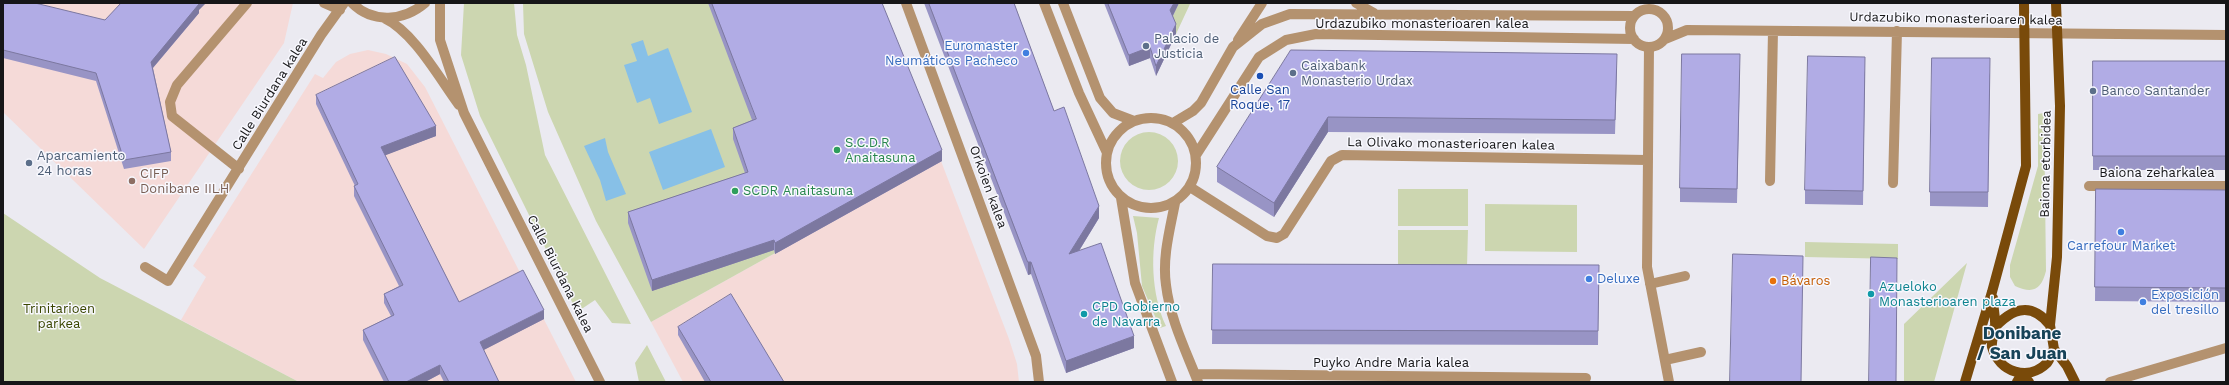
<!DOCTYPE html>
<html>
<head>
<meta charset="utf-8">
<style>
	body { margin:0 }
	#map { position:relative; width:2229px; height:385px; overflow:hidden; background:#ebeaf1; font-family:"Work Sans",sans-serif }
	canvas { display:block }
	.frame { position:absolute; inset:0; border:4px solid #161618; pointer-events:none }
</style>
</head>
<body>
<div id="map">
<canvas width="2229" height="385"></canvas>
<div class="frame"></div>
</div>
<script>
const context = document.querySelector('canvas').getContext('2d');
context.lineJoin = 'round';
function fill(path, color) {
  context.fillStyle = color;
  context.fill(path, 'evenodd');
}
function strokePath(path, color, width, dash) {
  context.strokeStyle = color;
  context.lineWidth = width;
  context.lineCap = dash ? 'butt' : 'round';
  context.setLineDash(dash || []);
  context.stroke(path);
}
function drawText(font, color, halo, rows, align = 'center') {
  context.font = font + ' "Work Sans",sans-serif';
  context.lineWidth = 3;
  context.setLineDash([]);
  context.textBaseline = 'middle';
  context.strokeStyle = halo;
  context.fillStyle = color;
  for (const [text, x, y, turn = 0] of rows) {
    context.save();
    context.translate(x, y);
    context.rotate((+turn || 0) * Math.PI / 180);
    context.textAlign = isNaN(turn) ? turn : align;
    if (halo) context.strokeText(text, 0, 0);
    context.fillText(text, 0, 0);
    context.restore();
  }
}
fill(new Path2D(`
	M3,3H293L284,43L144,249L3,112Z
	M368,50L386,54L407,64L425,87L576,382H299L181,320L206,277L193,266L315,74L323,78L336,62L350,54Z
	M941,161L1009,339L1017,364L1019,382H683L651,322Z`), '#f5dad8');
fill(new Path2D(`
	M464,3H514L517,35L526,65L545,155L631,324L612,323L595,300L577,312L480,116L461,55Z
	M523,3H768L941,161L651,322L596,221L548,112L524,34Z
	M1179,3H1194L1190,4L1176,34L1170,21Z
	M2044,113L2046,271C2041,290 2033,294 2015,286L2010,277V265L2038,166V114Z
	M1120 161a29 29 0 1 1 58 0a29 29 0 1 1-58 0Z
	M1398,189H1468V226H1398Z
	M1485,204L1577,205V252L1485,251Z
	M3,213L100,278L299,382H3Z
	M1133,216L1159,218C1150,251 1151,294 1166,326L1160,328L1142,286L1137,233Z
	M1398,230H1468L1467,267H1398Z
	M1805,242L1898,244V259L1805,257Z
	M1967,263L1934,382H1904V324Z
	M647,345L666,382H639L635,363Z`), '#ccd6b0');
fill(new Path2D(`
	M643,40L648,56L668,48L692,112L659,124L650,98L637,103L624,65L637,61L631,44Z
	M711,129L725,167L663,190L649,152Z
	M605,138L608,152L626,194L606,201L600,180L584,146Z`), '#87c0e7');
strokePath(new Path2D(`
	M324,3L340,10
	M352,3C373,24 404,21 425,3
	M440,3V40L464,113L600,382
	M906,3L1036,356L1039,382
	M1044,3L1079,93L1107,153
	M1063,3L1100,98L1113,113L1134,121
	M1356,3L1374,13
	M1630 28a19 19 0 1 1 38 0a19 19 0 1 1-38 0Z
	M384,18C414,32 439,78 459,105
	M1665,39L1687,30L2226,35
	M1238,40L1262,3
	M1649,47L1647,267L1669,382
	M1106 163a45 45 0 1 1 90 0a45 45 0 1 1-90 0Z
	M1173,123L1193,111L1201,103L1233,47L1262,24L1290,14L1634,16
	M1196,155L1259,57L1286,40L1316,34L1634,39
	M239,169L172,116L170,102L177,85L247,3
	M1770,181L1773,31
	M1893,183L1897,31
	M2089,186H2226
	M1190,187L1267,236L1277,238L1284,234L1331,161L1342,155L1647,160
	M1121,198L1135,283L1172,382
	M1175,203C1170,229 1162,258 1166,285C1170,319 1186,351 1198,382
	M145,267L168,281L321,35L344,3
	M1650,284L1685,276
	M1665,360L1701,352
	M1195,374L1586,378
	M2110,382L2226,348`), '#b4926f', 10);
strokePath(new Path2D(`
	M2056,3L2060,106L2057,257L2050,325L2054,349L2067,366L2075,382
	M1993,298C1993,308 1996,319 1995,329C1994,335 1991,341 1992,347C1999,372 2028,382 2047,363C2050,359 2052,353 2054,349
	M1976,347C1997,326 2021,289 2050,325
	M2022,374L2029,382
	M1965,382L1992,292L2026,166L2024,3
	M2017,382L2022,374`), '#794a0a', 10);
fill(new Path2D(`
	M3,3L105,20L199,10V13L153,68L171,152V161L124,169L96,81L3,58Z
	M708,3H882L942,161L775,254L774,250L652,291L628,223V212L745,173L733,139V128L752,120Z
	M924,3H1014L1054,111L1099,218L1079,251L1134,348L1066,373L1031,274L1028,275Z
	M1104,3H1179L1173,16L1176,34L1156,76L1150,58L1129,66Z
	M1291,50L1617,69L1615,134L1328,132L1274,217L1217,182V167Z
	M2093,61H2226V170H2093Z
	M1740,69L1737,203L1680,202V188Z
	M1865,71L1863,205L1805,204V190Z
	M1990,73L1988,207L1930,206V192Z
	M316,95L436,136L385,155L459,302L544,319L483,350L499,382H444L440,374L425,382H384L363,340V330L391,316L384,303V294L399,286L354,196V186H355L316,104Z
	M2096,189L2226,190V302L2095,301Z
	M1213,264L1599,265L1598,345L1212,344Z
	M678,327L784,382H705L678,335Z`), '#9894c5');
fill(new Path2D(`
	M197,3H206L199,10V13L151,70V62Z
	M1174,3H1179L1170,21V10Z
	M1176,24V34L1156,76V66Z
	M1150,47V58L1129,66V55Z
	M1328,117V132L1274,217V203Z
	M436,126V136L381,157V147Z
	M942,150V161L775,254V243Z
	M1099,206V218L1069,267V254Z
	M774,240V250L652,291V280Z
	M1028,262H1031V274L1028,275Z
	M544,310V319L480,352V342Z
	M1134,336V348L1066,373V361Z
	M440,365V374L425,382H406Z`), '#7c78a0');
const building = new Path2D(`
	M3,3H35L105,20L121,3H197L199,4L151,62L171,152L124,160L96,73L3,50Z
	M712,3H882L942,150L775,243L774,240L652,280L628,212L748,172L733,128L756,119Z
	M929,3H1014L1054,111L1064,107L1099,206L1069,254L1101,243L1134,336L1066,361L1031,262H1028Z
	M1108,3H1174L1170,10L1176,24L1156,66L1150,47L1129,55Z
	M1291,50L1617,54L1615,120L1328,117L1274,203L1217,167Z
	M1682,54H1740L1737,189L1680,188Z
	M1808,56L1865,57L1863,191L1805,190Z
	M395,57L436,126L381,147L459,302L523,270L544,310L480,342L499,382H449L440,365L406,382H389L363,330L394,315L384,294L403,285L354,186L358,184L316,95Z
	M1932,58H1990L1988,192H1930Z
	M2093,61H2226V156H2093Z
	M2096,189L2226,190V288L2095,287Z
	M1733,254L1803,256L1801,382H1730Z
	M1871,257L1897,258L1896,382H1869Z
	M1213,264L1599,265L1598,331L1212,330Z
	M731,294L784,382H711L678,327Z`);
fill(building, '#b1ace5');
strokePath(building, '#7c78a0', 1);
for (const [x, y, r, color] of [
	[1146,46,4,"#5c6f8a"],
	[1026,53,4,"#3f7fe0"],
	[1293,73,4,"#5c6f8a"],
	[1260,76,4,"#1a4fb4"],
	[2093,91,4,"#5c6f8a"],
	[837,150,4,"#2e9e5b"],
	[29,163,4,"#5c6f8a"],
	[132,181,4,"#8d6e63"],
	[735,191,4,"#2e9e5b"],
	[2121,232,4,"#3f7fe0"],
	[1589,279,4,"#3f7fe0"],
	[1773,281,4,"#e8710a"],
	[1871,294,4,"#0f9aa8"],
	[2143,302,4,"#3f7fe0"],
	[1084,314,4,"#0f9aa8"]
]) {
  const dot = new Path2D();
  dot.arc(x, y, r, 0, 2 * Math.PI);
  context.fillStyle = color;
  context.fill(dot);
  strokePath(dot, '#f8f8fe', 1.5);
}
drawText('13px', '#161618', '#f8f8fe', [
	["Urdazubiko monasterioaren kalea",1956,19,1],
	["Urdazubiko monasterioaren kalea",1422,24],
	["Calle Biurdana kalea",270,94,-58],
	["La Olivako monasterioaren kalea",1451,144,1],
	["Baiona etorbidea",2046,164,-89],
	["Baiona zeharkalea",2157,173],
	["Orkoien kalea",988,187,70],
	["Calle Biurdana kalea",560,274,63],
	["Puyko Andre Maria kalea",1391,363]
]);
drawText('13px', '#4e5e75', '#f8f8fe', [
	["Palacio de",1154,39],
	["Justicia",1154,54],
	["Caixabank",1301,66],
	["Monasterio Urdax",1301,81],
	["Banco Santander",2101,91],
	["Aparcamiento",37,156],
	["24 horas",37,171]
], 'left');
drawText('13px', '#366cbe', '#f8f8fe', [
	["Euromaster",1018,46,"right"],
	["Neumáticos Pacheco",1018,61,"right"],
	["Carrefour Market",2121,246,"center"],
	["Deluxe",1597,279],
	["Exposición",2151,295],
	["del tresillo",2151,310]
], 'left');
drawText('13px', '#164399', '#f8f8fe', [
	["Calle San",1260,90],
	["Roque, 17",1260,105]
]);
drawText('13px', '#27864d', '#f8f8fe', [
	["S.C.D.R",845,143],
	["Anaitasuna",845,158],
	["SCDR Anaitasuna",743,191]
], 'left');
drawText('13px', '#785e54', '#f8f8fe', [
	["CIFP",140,174],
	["Donibane IILH",140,189]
], 'left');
drawText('13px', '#c56008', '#f8f8fe', [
	["Bávaros",1781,281]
], 'left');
drawText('13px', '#0d838f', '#f8f8fe', [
	["Azueloko",1879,287],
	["Monasterioaren plaza",1879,302],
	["CPD Gobierno",1092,307],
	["de Navarra",1092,322]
], 'left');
drawText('13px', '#3a4600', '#f8f8fe', [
	["Trinitarioen",59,309],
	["parkea",59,324]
]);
drawText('bold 17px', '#174358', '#f8f8fe', [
	["Donibane",2022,334],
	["/ San Juan",2022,354]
]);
</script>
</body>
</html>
